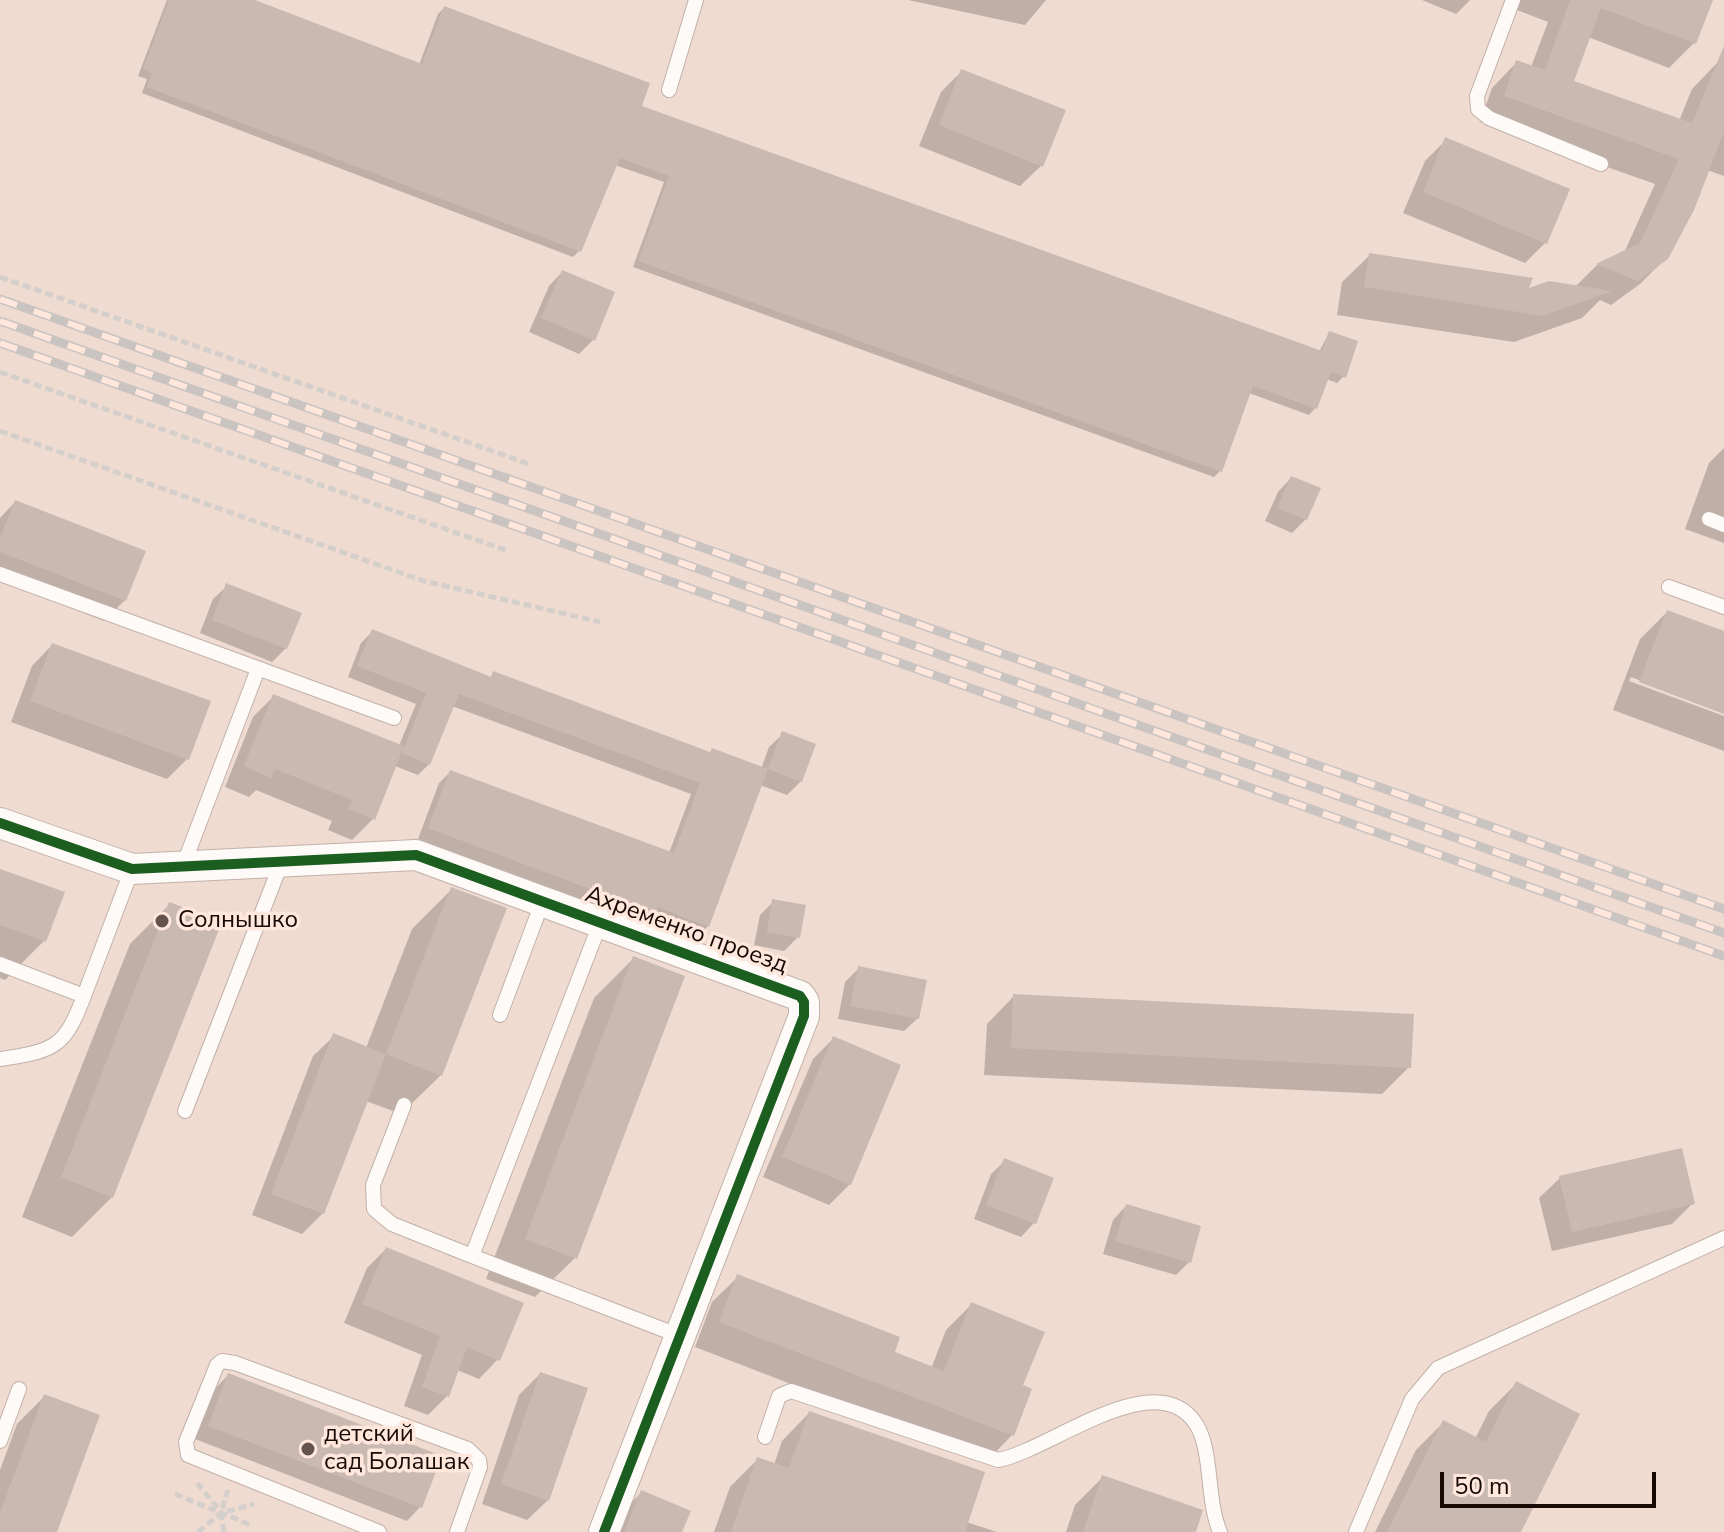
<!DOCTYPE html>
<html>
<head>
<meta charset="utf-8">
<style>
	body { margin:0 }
	#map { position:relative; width:1724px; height:1532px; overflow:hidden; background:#efdbd0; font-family:"Nunito Sans",sans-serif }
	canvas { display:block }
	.scale { position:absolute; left:1440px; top:1472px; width:216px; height:36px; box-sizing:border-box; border:4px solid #170a05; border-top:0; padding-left:10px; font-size:24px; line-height:28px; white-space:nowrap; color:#170a05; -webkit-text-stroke:6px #ffe7dc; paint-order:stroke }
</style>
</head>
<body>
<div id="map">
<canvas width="1724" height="1532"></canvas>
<div class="scale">50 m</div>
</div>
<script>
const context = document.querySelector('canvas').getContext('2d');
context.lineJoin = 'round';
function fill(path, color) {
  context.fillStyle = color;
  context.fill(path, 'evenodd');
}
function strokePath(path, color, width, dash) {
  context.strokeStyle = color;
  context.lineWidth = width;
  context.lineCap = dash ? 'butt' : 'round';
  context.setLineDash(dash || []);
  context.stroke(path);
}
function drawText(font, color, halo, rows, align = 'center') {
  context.font = font + ' "Nunito Sans",sans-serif';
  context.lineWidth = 7;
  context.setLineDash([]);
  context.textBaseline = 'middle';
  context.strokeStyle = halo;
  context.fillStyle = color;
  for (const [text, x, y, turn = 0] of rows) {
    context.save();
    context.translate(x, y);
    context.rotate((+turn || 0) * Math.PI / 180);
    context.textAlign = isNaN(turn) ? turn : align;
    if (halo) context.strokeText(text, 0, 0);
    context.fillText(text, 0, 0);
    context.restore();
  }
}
fill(new Path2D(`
	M167,0H250L419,65L438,14L444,8L639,107L1319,352L1329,333L1344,376L1337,383L1326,379L1315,408L1309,415L1249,393L1220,471L1214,477L633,267L664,182L615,165L579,251L573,257L142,93L147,79L138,76Z
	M908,0H1046L1025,25Z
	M1422,0H1470L1456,14Z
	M1515,0H1703L1694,43L1669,68L1588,37L1572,83L1679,121L1692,89L1717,63L1724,66V176L1707,170L1666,258L1640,284L1611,305L1600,300L1582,318L1514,342L1337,315L1342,282L1370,255L1526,291L1575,287L1597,265L1624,253L1655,184L1480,122L1492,88L1517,62L1531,67L1548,22L1512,8Z
	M962,71L1041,166L1020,186L919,146L941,92Z
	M1446,140L1546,242L1525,263L1403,213L1425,161Z
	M562,272L593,340L579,354L529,332L549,286Z
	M1724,448V543L1685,529L1709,463Z
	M1291,478L1306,519L1292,533L1265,521L1278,492Z
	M15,502L125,600L104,621L0,580V518Z
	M227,586L286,648L272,662L200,633L213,599Z
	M1667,612L1724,633V712L1631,677L1629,681L1724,716V751L1613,710L1640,639Z
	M372,632L489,679L494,673L709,754L761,769L769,747L783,734L801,781L787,795L760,785L708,926L697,937L648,918L643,923L418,839L439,783L450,772L669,853L691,794L452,706L429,764L418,775L395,766L373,819L352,840L328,830L332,821L256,790L249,797L225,787L253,717L274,696L399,746L416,704L348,677L361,643Z
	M52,645L188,758L167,779L11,722L32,666Z
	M0,871L45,940L5,980L0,978Z
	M452,889L441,1075L401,1114L366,1101L323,1213L302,1234L252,1215L313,1056L334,1036L366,1048L412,929Z
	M773,902L798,937L784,951L754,945L760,915Z
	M170,904L112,1197L72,1237L22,1217L130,944Z
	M634,958L575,1258L535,1297L486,1279L594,998Z
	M858,969L918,1018L904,1031L838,1019L845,982Z
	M1014,996L1409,1067L1382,1094L984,1075L987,1024Z
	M833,1039L850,1184L829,1205L763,1177L813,1059Z
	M1005,1161L1034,1223L1021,1237L974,1219L991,1174Z
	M1560,1178L1693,1203L1672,1224L1552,1251L1539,1198Z
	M1126,1206L1189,1262L1176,1275L1103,1254L1113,1220Z
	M386,1249L498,1359L479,1379L457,1370L447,1396L428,1415L404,1406L422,1355L344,1323L367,1268Z
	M738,1277L892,1353L931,1369L946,1330L971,1305L1021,1386L1013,1434L988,1460L695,1347L712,1302Z
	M540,1374L548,1500L527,1520L482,1504L519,1395Z
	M228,1375L420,1507L407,1521L195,1439L215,1389Z
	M1516,1384L1519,1532H1375L1416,1450L1443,1423L1475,1439L1489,1411Z
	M44,1397L55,1532H0V1470L17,1424Z
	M809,1413L966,1522L997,1532H714L730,1487L758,1459L774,1465L782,1441Z
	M1102,1478L1194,1532H1066L1075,1505Z
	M642,1492L680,1532H613L621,1513Z`), '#0003');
fill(new Path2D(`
	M169,0H255L422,64L444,6L650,83L642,106L1322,351L1329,331L1358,341L1346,378L1331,372L1317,409L1253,386L1222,472L638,261L669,176L620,158L581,252L147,87L152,73L143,69Z
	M1570,0H1713L1696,44L1601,8L1574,81L1692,123L1724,46V132L1694,210L1668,259L1638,281L1596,264L1640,243L1679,159L1504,96L1516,60L1545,70Z
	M961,69L1066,110L1043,167L939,125Z
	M1445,137L1570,189L1547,244L1423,192Z
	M1369,253L1533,278L1529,288L1549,281L1612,291L1543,316L1364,287Z
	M562,270L615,292L595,341L541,318Z
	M1291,476L1321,488L1307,520L1277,508Z
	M15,500L146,551L126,601L0,552V538Z
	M226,583L302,613L287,649L212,620Z
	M1667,610L1724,631V714L1639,682Z
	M372,629L491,677L493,671L710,752L712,748L768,769L709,927L658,907L656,914L428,828L450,770L674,853L700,783L459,694L430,765L402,753L426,693L357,666Z
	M52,643L211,701L189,760L30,701Z
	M273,694L404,746L375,820L348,809L352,800L275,769L271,778L244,766Z
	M782,731L816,744L802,782L768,769Z
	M0,869L65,892L46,942L0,925Z
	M451,887L507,908L442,1076L386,1054Z
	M772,899L806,905L800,938L767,932Z
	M169,902L222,922L113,1198L61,1177Z
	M633,956L685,976L577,1259L525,1239Z
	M858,966L927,980L919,1019L850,1006Z
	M1013,994L1414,1014L1411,1068L1011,1048Z
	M333,1033L386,1054L324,1214L271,1194Z
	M833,1036L901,1065L851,1185L782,1157Z
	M1682,1148L1695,1204L1572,1232L1559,1176Z
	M1004,1158L1054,1178L1036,1224L986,1205Z
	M1126,1204L1201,1226L1191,1263L1115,1241Z
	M386,1247L524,1303L500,1361L467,1347L449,1397L422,1387L440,1336L362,1304Z
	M737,1274L900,1337L895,1352L944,1371L971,1302L1045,1332L1023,1385L1032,1389L1014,1436L719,1322Z
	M540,1372L588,1388L549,1501L501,1484Z
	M228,1373L442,1456L422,1508L208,1426Z
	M1516,1381L1580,1414L1521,1532H1387L1443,1420L1486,1442Z
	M44,1394L100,1415L57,1532H0V1513Z
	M809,1411L985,1472L965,1532H731L757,1457L789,1468Z
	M1102,1475L1203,1510L1196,1532H1083Z
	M641,1490L691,1511L682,1532H624Z`), '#c9b9b1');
const service = new Path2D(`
	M1513,0L1477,96L1478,109L1489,118L1601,164
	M669,90L696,0
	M1709,519L1724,525
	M0,574L394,718
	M1669,587L1724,607
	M183,866L258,669
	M601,921L472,1256L680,1336
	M0,964L84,996L132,869
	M500,1015L543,900
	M0,1059C55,1051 65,1047 84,996
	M404,1105L373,1185L374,1209L392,1224L472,1256
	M185,1111L282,861
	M765,1437L779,1396L791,1391L998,1460C1049,1451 1156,1362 1196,1424C1213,1451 1206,1499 1220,1532
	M0,1441L19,1389
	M379,1532L188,1455L186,1442L217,1365L222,1361L235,1363L468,1449L479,1460L480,1467L457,1532
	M1356,1532L1412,1399L1438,1368L1724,1238`);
const minor = new Path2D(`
	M0,823L132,869L416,855L800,996L804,1002V1016L604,1532`);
strokePath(service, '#c1b1a9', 16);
strokePath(minor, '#c1b1a9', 32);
strokePath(new Path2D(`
	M0,277L532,465
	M0,372L508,551
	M0,431L424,581L600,622
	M197,1483L221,1512
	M175,1494L251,1525
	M198,1532L221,1513L254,1504
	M224,1532L221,1513L228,1490`), '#d5cfcc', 5, [8, 4]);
strokePath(service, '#fdfaf8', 14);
strokePath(minor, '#fdfaf8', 30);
const rail = new Path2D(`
	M0,299L1724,909
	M0,321L1724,933
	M0,343L1724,956`);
strokePath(rail, '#c9c3c1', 9);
strokePath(rail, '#ffe7dc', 6, [18]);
strokePath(new Path2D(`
	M0,823L132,869L416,855L800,996L804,1002V1016L604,1532`), '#1b5e20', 10);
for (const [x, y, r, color] of [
	[162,921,8,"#63534c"],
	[308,1449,8,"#63534c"]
]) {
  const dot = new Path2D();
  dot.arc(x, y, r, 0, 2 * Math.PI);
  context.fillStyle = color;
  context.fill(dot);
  strokePath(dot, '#ffe7dc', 3);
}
drawText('24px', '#170a05', '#ffe7dc', [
	["Солнышко",178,921],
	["детский",324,1435],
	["сад Болашак",324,1463]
], 'left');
drawText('24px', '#170a05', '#ffe7dc', [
	["Ахременко проезд",686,931,20]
]);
</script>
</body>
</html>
